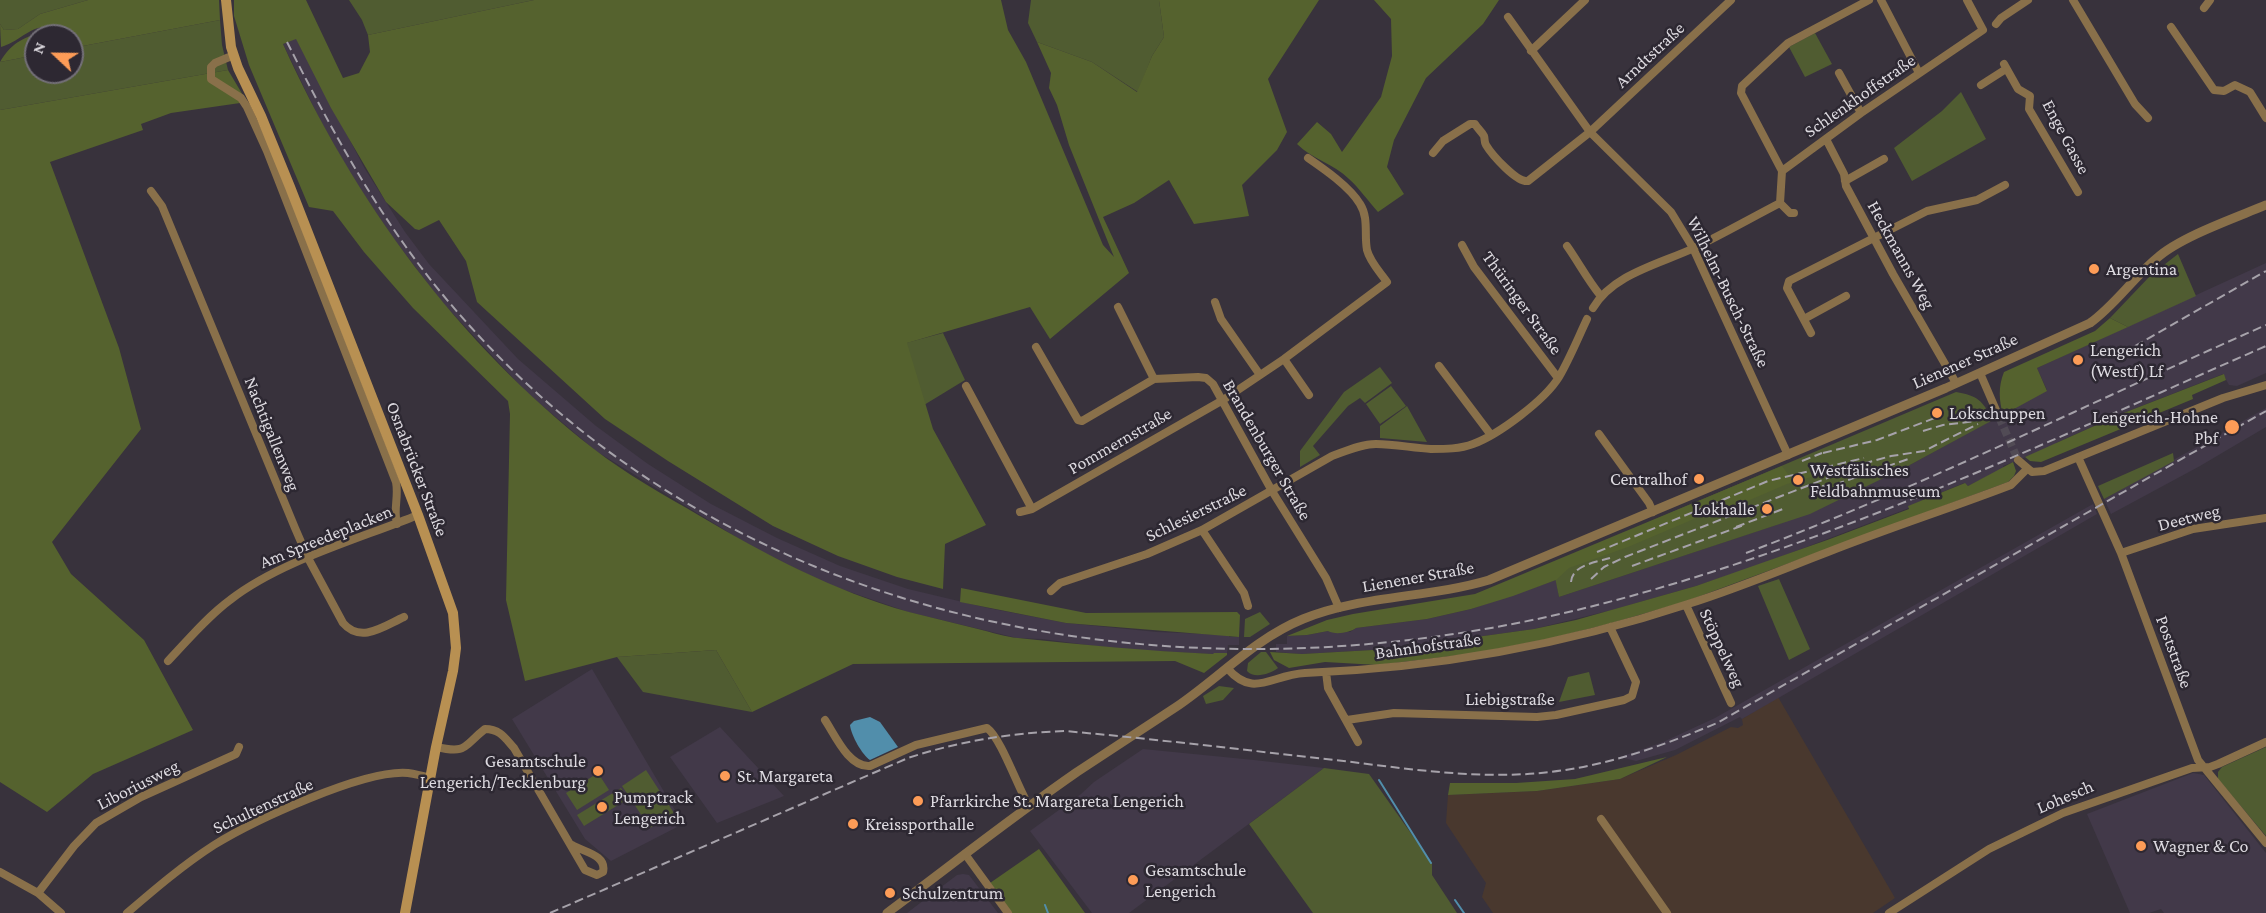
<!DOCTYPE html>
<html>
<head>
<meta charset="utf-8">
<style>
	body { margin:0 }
	#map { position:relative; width:2266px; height:913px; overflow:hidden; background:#38323c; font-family:"Crimson Pro",serif }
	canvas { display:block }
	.north { position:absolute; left:24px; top:24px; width:60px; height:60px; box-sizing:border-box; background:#2d2832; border:2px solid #736f78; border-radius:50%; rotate:292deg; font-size:16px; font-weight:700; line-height:24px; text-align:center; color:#dddae0 }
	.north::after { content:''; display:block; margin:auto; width:21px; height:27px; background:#fd9c57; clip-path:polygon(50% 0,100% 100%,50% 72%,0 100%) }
</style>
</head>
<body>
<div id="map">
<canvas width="2266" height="913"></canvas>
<div class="north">N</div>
</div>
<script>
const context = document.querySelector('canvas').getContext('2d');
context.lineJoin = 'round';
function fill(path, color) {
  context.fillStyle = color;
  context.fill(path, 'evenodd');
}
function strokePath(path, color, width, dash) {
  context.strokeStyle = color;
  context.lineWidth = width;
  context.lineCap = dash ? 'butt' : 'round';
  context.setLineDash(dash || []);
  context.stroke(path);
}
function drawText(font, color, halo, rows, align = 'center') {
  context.font = font + ' "Crimson Pro",serif';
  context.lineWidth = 5;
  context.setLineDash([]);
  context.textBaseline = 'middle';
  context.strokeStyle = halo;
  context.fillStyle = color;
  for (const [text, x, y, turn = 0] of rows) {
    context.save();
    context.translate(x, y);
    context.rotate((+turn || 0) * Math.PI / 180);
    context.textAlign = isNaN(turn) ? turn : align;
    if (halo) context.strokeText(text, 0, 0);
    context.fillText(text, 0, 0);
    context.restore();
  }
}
fill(new Path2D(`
	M1778,697L1895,898L1873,913H1493L1482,897L1486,883L1446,823L1448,795L1537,791L1620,779L1676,755L1731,727L1738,728L1743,725L1742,719Z`), '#49382e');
fill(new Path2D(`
	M296,38L365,169L405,232L429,264L518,359L596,426L648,464L711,504L777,538L840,566L908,589L988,608L1066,623L1157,632L1229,635V637H1239V645H1228L1227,653H1215L1214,654L1126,650L1042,639L1017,638L908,612L827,584L754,548L596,451L526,392L441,301L394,239L352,177L318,116L283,44Z
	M2266,263V373L2237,386L2229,385L2223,374L2121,414L2056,443V445L2003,466L2004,468L1968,486L1964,483L1909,506V508L1754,567L1696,586L1612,610L1534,629L1390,649L1302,654L1276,652V644H1287V636L1307,635L1328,631L1350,632L1356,628L1427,619L1471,609L1556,580L1559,597L1779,524L1908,466L2047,390L2037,368Z
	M2266,408V427L2200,466L2111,514L2104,499Z
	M2093,504L2097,514L1742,719L1740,717L1675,750L1636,761L1620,757L1663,742L1715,718Z
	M592,669L683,824L611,861L585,839L512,719Z
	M720,727L784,796L717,823L670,757Z
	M1143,749L1254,760L1324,768L1129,913H1092L1030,831L1081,794L1094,782Z
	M2193,773L2204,775L2266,853V913H2164L2161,909L2149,913H2130L2087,814Z
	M963,874L969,875L998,913H907L957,875Z`), '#423949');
fill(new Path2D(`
	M0,0H88L40,14L18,29L4,30L0,24Z
	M349,0H534L368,35L362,20Z
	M1031,0H1159L1164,37L1152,56L1138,92L1092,62L1037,42L1028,23Z
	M220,20L222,45L228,70L0,110V62L36,55V72H72V48Z
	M1815,33L1832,64L1805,77L1789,47Z
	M1961,92L1986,139L1912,181L1894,148L1942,111Z
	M2178,254L2196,296L2128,327L2110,318L2151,275Z
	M943,333L965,380L924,405L906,343Z
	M1380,367L1392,383L1365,403L1360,398L1348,406L1313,446L1320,455L1300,467V451L1344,392Z
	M1391,386L1406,406L1380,424L1366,404Z
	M1956,392C1978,396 1982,400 1993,420L1908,466L1810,514L1559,597L1552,563Z
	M1407,406L1427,442L1380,438V426Z
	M2173,453L2174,461L2104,499L2098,486Z
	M1779,579L1810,649L1789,660L1758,586Z
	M1260,612L1270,624L1250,637H1244L1245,619Z
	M716,650L752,712L643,692L617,657Z
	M1261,652H1266L1278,668C1270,674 1254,679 1247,671L1248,663Z
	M1589,672L1595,695L1559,702L1568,677Z
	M1219,686L1234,688L1223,700L1206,704L1203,696Z
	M2266,747V836L2218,779V772L2222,767Z
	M1324,768L1369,774L1432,863V875L1457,913H1313L1249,824Z
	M646,770L674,813L650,828L622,786Z
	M598,773L609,790L577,810L566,793Z
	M621,788L628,799L584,826L577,815Z`), '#505c31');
fill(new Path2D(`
	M88,0H219L220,20L72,48V36H63C39,13 24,41 1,47L0,24L4,30L18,29L40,14Z
	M234,0H306L343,78L359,73L370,52L368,35L534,0H1001L1008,30L1026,62L1103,245L1114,257L1069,145L1057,105L1049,88L1051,73L1037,42L1092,62L1137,92L1152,56L1164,37L1159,0H1319L1268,79L1287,132L1277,150L1242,185L1249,216L1194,224L1169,180L1134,203L1103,217L1129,273L1050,339L1030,307L907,343L933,429L986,525L945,544L943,589L897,577L838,556L773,526L668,461L605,419L477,302L466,261L439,220L419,230L415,229L386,202L331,108L296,39L283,44C354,201 458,343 594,449C626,474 664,495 700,516C766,555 834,591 909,612C932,618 955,623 978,629C991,632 1005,637 1018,638C1083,645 1148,651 1213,654L1214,653H1227V655L1204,673L1175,661L853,664L752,712L716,650L617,657L525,681L506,600L510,414L508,401L413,308L364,252L333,211L309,207L249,65L234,16Z
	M1374,0H1499L1483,24L1426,78L1394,140L1387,167L1404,194L1378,212C1368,201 1360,189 1349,179C1334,164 1312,159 1297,144L1317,122L1331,134L1342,152L1381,97L1392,56L1391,19Z
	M43,32L50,36H36V55L0,62C11,44 21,38 43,32Z
	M228,70L247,102L171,113L141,124L143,130L50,162L119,348L141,429L52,542L71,574L144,640L193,730L93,774L47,812L0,782V110Z
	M2110,318L2128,327L2037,368L2047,391L2003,415C1999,400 1998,387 2004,372L2095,331Z
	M2224,374L2226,380L2192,395L2193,399L2041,462L2030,461L2025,457L2121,414Z
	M1854,462L1859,463L1787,484L1731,508L1715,510L1628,547L1569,568L1556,580L1513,596L1471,609L1427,619L1356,628C1349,633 1335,635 1328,631L1307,635L1287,636L1327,620L1353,614L1475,594L1782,466L1790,477Z
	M2013,462L2016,471L2014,476L2008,482L1684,602L1608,624L1548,639L1476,653L1378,665L1325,662L1289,668L1274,660L1270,652L1302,654L1390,649L1534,629L1576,620L1696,586L1830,539L1909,509L1908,506L1965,483L1968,486Z
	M961,588L1086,613L1237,612L1240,615L1239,637L1066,623L960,602Z
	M1667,757L1620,779L1537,791L1448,795L1450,783H1516L1575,779Z
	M1039,849L1085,913H1012L990,883Z`), '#55622e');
fill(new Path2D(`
	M870,717L880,722L898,747L870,760C862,755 851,735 850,725L854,721Z`), '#518eab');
strokePath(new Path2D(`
	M1379,780L1431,863
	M1455,900L1464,913
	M1045,905L1048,913`), '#518eab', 2);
strokePath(new Path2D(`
	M1999,417L2018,460`), '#514b55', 8, [8, 4]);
strokePath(new Path2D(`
	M1881,0L1919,73
	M2073,0L2135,104L2148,118
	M2204,8L2210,0
	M1508,17L1590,132L1671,212L1693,248L1788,455
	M1996,24L2001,18L2028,0
	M2171,27L2214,90L2224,91L2235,85L2250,92L2266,118
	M1531,51L1585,0
	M234,55L215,63L211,67V79L241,98L247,107L267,151L396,482C399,497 393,510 397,524
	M2004,64L2018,89L2030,96L2029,109L2078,192
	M1839,73L1861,113
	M1981,85L2006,69
	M1826,139L1844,174L1846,186L1893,274L1956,383
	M1433,153L1443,141L1470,124H1475C1477,128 1482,132 1484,136C1485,139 1484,142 1486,145C1492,155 1517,183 1528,181L1590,132L1731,0
	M1782,171L1741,93L1742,86L1788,43L1869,0
	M1845,181L1884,159
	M151,191L162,206L295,528L308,558L343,623C361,644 384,626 404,617
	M1780,203L1790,213H1794
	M1462,245L1474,267L1558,378
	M1567,246C1579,263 1587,279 1600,295
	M1215,302L1221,319L1260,375
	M1118,307L1154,379
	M1593,308C1613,274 1660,264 1694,248C1723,234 1751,218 1780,203L1782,171L1861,113L1983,30L1967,0
	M1804,319L1846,296
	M1811,333L1787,288L1789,281L1927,211L1977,200L2005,185
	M1036,347L1078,420L1082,421L1154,379L1198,377L1206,378L1213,384L1272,491L1326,578L1339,608
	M1284,359L1309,395
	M1439,366L1491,435
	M1980,373L1999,417
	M966,386L1032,509
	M1599,434L1649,503L1653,512
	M2078,457L2121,553L2198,760L2266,843
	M2018,460L2032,472L2044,471L2223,398L2266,385
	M1020,512L1032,509L1223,400L1284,359L1387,282C1380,272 1370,262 1367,250C1364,235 1369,218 1360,204C1350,187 1324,169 1308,158
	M1202,530L1244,593L1248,606
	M2121,553L2193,529L2266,518
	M1051,591L1060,583L1147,554L1202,530L1332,456C1346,451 1361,444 1376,444C1394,444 1413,448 1431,449C1445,449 1460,449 1473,444C1498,435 1545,400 1559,377C1570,358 1578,338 1587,319
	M1686,605L1731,703
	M168,661C188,640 207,617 230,600C280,561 359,539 418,515
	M1227,668C1254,699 1270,675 1305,673C1435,668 1564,645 1688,604C1736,589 1781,570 1828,552C1889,528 1951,508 2011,485L2027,469
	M1326,672L1328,688L1358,742
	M825,720C835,735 849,768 870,766L916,745L987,728C1001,738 1018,788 1029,806
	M1347,720L1394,713L1537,717L1556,715L1624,700L1632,696L1636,682L1610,627
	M436,747C468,754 463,746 485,729C500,729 505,738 514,748L585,870L597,875L603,872C607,855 584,852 572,845
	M1601,819L1667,913
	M965,854L1008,913
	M0,872L38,893L61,913
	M38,893L74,846L96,823L141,797L236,754L239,747
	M127,913C155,889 183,865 214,845C253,821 364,769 408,773C415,774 423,776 430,778
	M1889,913L1989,849L2063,813L2192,768L2210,767L2218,764L2266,742`), '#89704a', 8);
strokePath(new Path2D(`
	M887,913C950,866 1012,817 1077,772C1110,750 1143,729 1176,707C1219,678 1254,639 1303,619C1362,595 1429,598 1489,580L1946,388L2090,323C2115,305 2133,278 2157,258C2180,237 2235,218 2266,205`), '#89704a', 9);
strokePath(new Path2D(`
	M226,0L231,47L238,68L261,116L290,187L418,515L453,613L456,648L453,671L436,747L405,913`), '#b89052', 10);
strokePath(new Path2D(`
	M287,42C332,131 379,218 443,295C726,637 1193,711 1605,603C1835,543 2049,441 2266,346
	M2135,346L2266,271
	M1923,431L1943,425L1976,421
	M1823,453L1877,440L1940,416
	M1802,461L1822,453
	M1822,486L1834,485L1911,458
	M1736,527L1783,509
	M1597,552L1768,481L1864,458
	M1746,553C1924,486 2093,401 2266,325
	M1632,566L1744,525
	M1591,579L1604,567L1625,557L1866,463L1891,456L1924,451L1978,424
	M1571,582C1572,565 1597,562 1610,558
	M550,913L908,758C960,741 1010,733 1065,731C1155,739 1245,750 1335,760C1411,769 1489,782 1565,770C1618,762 1667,744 1717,723L2266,411`), '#a6a2aa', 2, [9, 4.5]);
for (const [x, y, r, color] of [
	[2094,269,6,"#fd9c57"],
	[2078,360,6,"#fd9c57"],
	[1937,413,6,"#fd9c57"],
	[2232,427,8,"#fd9c57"],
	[1699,479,6,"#fd9c57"],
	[1798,480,6,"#fd9c57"],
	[1767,509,6,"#fd9c57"],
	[598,771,6,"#fd9c57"],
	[725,776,6,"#fd9c57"],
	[918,801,6,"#fd9c57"],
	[602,807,6,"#fd9c57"],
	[853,824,6,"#fd9c57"],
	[2141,846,6,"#fd9c57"],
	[1133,880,6,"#fd9c57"],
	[890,893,6,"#fd9c57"]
]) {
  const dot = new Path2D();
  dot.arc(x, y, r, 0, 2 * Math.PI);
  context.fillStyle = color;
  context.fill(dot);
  strokePath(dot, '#2d2832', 2);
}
drawText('18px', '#dddae0', '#2d2832', [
	["Arndtstraße",1650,55,-43],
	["Schlenkhoffstraße",1860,96,-35],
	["Enge Gasse",2066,137,62],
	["Heckmanns Weg",1901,255,61],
	["Wilhelm-Busch-Straße",1728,292,64],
	["Thüringer Straße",1522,303,54],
	["Lienener Straße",1965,361,-24],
	["Nachtigallenweg",272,434,68],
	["Pommernstraße",1120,441,-30],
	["Brandenburger Straße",1267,450,60],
	["Osnabrücker Straße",417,469,69],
	["Schlesierstraße",1196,513,-26],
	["Deetweg",2189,518,-14],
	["Am Spreedeplacken",326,537,-22],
	["Lienener Straße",1418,577,-10],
	["Bahnhofstraße",1428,646,-8],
	["Stöppelweg",1722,648,65],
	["Poststraße",2174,652,70],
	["Liebigstraße",1510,699],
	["Liboriusweg",138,785,-27],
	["Lohesch",2065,797,-23],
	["Schultenstraße",263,806,-25]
]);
drawText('18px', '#dddae0', '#2d2832', [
	["Argentina",2106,269],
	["Lengerich",2090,350],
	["(Westf) Lf",2090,371],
	["Lokschuppen",1949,413],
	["Lengerich-Hohne",2218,417,"right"],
	["Pbf",2218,438,"right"],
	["Westfälisches",1810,470],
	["Feldbahnmuseum",1810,491],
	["Centralhof",1687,479,"right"],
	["Lokhalle",1755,509,"right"],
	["Gesamtschule",586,761,"right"],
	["Lengerich/Tecklenburg",586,782,"right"],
	["St. Margareta",737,776],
	["Pumptrack",614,797],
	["Lengerich",614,818],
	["Pfarrkirche St. Margareta Lengerich",930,801],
	["Kreissporthalle",865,824],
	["Wagner & Co",2153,846],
	["Gesamtschule",1145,870],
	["Lengerich",1145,891],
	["Schulzentrum",902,893]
], 'left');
</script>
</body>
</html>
